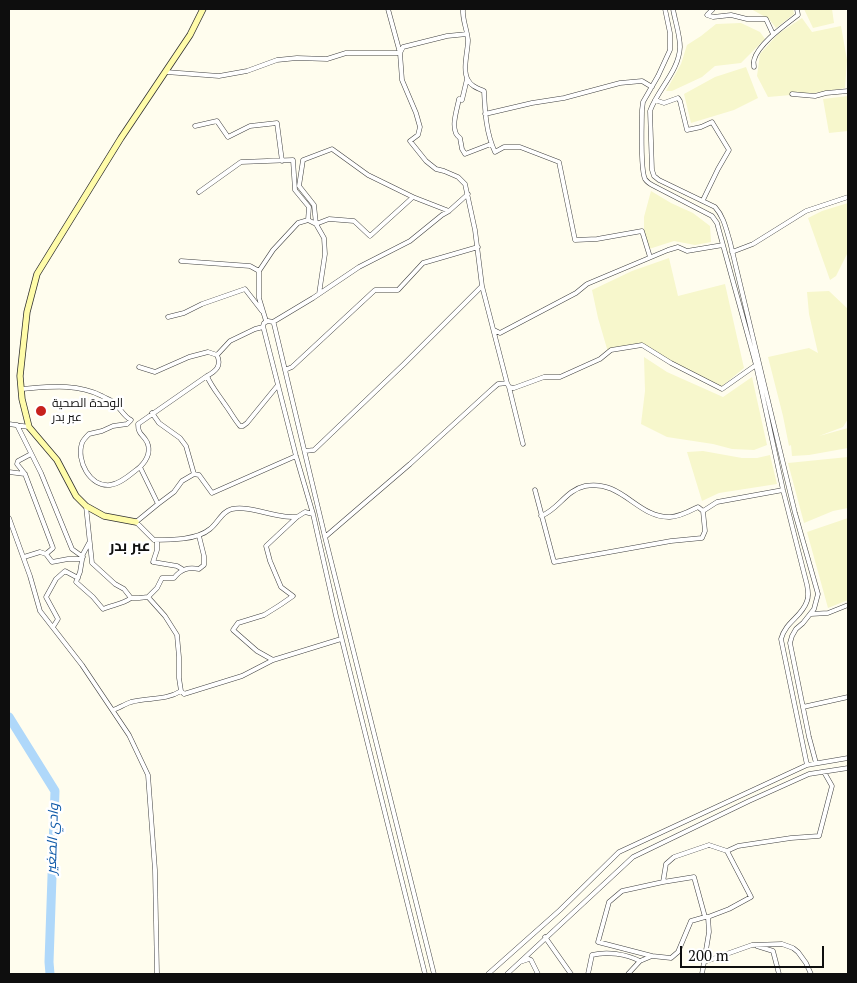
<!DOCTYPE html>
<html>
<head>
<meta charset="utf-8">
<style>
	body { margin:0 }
	#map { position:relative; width:857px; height:983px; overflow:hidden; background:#fffdee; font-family:"PT Serif",serif }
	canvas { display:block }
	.frame { position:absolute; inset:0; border:10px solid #0e0e0e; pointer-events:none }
	.scale { position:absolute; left:680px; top:946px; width:144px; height:22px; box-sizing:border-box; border:2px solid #0e0e0e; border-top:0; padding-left:6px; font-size:15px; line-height:18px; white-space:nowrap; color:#0e0e0e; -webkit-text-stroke:4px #fff; paint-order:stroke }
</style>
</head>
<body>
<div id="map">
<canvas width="857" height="983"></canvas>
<div class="frame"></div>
<div class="scale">200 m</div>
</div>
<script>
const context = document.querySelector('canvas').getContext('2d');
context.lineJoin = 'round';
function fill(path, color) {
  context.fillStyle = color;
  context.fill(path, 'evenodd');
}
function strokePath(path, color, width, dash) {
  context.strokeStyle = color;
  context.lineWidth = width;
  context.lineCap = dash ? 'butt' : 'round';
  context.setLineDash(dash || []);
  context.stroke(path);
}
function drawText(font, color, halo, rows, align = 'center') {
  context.font = font + ' "PT Serif",Cairo,serif';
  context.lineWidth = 5;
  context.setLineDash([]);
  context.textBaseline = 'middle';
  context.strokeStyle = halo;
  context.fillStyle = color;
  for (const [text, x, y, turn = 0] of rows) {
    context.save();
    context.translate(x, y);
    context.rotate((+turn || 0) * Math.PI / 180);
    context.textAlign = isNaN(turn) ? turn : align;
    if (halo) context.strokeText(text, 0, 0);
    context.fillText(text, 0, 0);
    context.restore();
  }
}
fill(new Path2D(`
	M751,9H793L794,14L776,28L769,19Z
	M804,9H832L834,23L813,28Z
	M802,18L812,32L841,26L847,60L845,88L814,93L768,97L757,76L760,54L778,34Z
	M741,23L760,32L765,39L741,63L715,66L702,77L672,91H666L681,64L687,45L701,36L716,24Z
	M746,67L758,98L734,110L691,123L684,94L715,77Z
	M848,96V131L829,133L823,99Z
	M651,191L671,203L693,213L710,226L711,242L695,245L674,241L649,249L644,231V217Z
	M848,203V253L847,254L836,276L830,280L808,218L822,211Z
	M669,258L678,296L725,284L744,368L721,387L640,346L608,352L598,318L592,290L632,271Z
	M829,291L848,309V419L843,427L819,436L848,428V448L809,455L792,456L791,445L789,446L783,416L768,357L809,348L818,353L809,314L807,292Z
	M644,357L667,372L723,397L752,377L767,445L754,450L732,449L713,444L667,437L641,424L645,391Z
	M703,451L742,458H757L770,455L777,484L719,493L702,501L687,452Z
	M848,457V508L833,511L804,523L788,463Z
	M848,518V600L828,608L807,532Z`), '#f7f7cc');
strokePath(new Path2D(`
	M9,717L55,791L49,962L50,974`), '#afd8fa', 9);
const street = new Path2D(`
	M388,9L400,53L402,80L416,113L420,127L418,135L410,141L426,161L436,169L444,171L458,177L465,184L475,230L482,286L507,383L509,387L514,388L544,377H560L600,359L611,350L642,345L671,363L722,389L756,365
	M463,9C462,19 467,29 468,40C468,51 462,70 468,80C471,86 477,88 484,91C485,112 486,133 495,152L504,147H520L559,162L575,240L597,239L642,231L650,257
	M665,9L670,33V50L658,76L643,102L642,110C642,124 640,169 645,179C647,182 650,184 654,186L712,216L717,223L723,245L756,365L783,490L807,585C808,590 809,596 807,601C802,617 786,621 781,639L807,765
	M673,9C675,21 680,35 680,47C679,71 658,89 650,111L652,170L654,176L659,180L715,207C724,217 726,229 730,242L795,513L818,594L814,609L803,623L796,629L792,636L790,643L809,737L816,763
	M713,9L707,15L713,17L731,15L747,19H766L773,34
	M400,53L403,47L447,36L467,34
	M754,67C754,65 753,62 754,60C758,44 785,25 798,15L797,9
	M166,72L219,76L247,71L277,60L297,58L327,59L346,53H400
	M467,79L462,100L459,99C457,110 449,131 460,138L462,149L465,154L491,144
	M792,94L815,96L826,93L848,91
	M655,100L664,103L678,98L680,101L687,130L701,127L712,122L729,150L718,169L703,200
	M485,114L532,103L564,98L620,83L642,81L652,87
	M195,126L217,121L228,137L250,126L277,123L282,161
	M199,192L241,162L293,160L295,190L309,207L308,220
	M316,224L314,205L299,186L303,160L332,149L368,175L413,197
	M732,252L753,244L806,211L848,197
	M181,261L250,266L259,271
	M319,294L325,254L324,238L316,224L329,219L354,221L370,236L413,197L449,211
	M168,317L184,313L202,304L245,289L262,311
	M266,321L259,298V271L273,250L298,223L308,220L316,224
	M273,322L313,298L359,267L410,241L442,215L449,211L468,194
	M494,330L500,333L576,293L587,284L668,250L678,247L687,251L723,245
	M139,367L155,372L189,357L208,352L217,355
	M285,370L292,367L375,290H398L423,263L478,247
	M207,376C211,386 218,394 224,403C230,411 234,419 240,426H243L247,423L278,385
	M509,387L523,444
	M21,389C49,387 76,383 102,396C105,398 109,399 112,401C120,407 123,416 131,420L127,424L113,426L102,431L89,434C86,437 83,440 82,443C76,461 90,487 110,485C121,484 132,473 140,467L158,504L136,522L154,540C171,540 197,540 210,529C218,523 222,511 232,509C248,506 266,514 282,516C287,517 292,517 297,517
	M152,413L159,423L180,438L186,446L194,474
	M9,424L29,427
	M17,425L41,473L72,549L83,557
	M305,451L314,450L404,364L482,286
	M31,454L18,461L17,464L25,474L53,548L46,554L52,562L68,559H82
	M140,467C147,460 151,451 147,442C143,434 138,435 138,424L207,376C216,371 222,366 217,355L230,341L255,329L263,327
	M9,472L25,474
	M535,490L554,562L671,541L702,538L705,531L703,511L717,502L783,490
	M158,504L174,492L182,481L194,474L199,475L212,493L296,456
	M86,506L92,563L115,584L124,589L131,598H139L148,597
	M313,514L305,512L297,517L266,546L270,561L281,587L293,596L280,605L264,615L238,623L233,630L257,651L273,660L341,639
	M541,516C558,510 566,490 585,486C622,479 637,518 670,517C679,517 690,511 698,507L703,511
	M9,518L30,576L40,611L82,665L129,735L148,775L155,870L157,974
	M325,537L410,464L490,391L498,384L507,383
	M157,540V550L153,562L177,566L182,569
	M89,543L83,554L80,572L76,582L93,597L103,609C112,605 123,604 131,598
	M24,557L40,552L46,554
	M811,614L828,613L848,605
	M53,627L58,619L46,597L56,579L65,571L78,578
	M181,691L184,694L242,676L273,660
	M803,707L848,697
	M113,710C119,708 125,704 131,702C148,697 165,701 181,691L179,678V657L177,635L165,616L148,597L157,588L162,578H174C181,569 188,567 199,569L204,565V556L199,536
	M727,851L738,846L791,838L819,836L832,786L824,772
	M663,882L666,864L674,857L709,845L727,851L751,897L729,909L708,917
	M545,937L571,974
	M757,946L773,951L779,974
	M652,956L598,942L609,902L622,891L663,882L694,877L705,917
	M520,962L633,857L749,801L809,774L848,768
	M425,974L336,616L313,514L296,456L263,326L264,323L268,321L273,322L274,324L325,537L434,974
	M488,974L560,910L619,852L807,765L848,758
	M507,974L520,962L529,959L531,960L538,974
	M588,974L592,955C607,951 626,954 640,961L652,956L671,958L678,952L691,921L705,917H708L709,932L704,962
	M628,974L640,961
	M702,974L704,962L752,945L782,944L793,948L798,952L806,963L811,974`);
const secondary = new Path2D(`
	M136,522L104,516L86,506L76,496L57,460L29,427L22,399L20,376L27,312L37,274L121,138L190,35L203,9`);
strokePath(street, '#414141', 5);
strokePath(secondary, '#303030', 7);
strokePath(street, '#fff', 4);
strokePath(secondary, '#fffca9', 5.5);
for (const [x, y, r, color] of [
	[41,411,6,"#c7211c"]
]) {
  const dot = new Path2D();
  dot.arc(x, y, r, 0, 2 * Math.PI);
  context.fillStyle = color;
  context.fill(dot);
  strokePath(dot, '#fff', 2);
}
drawText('12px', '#0e0e0e', '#fff', [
	["الوحدة الصحية",52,404],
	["عبر بدر",52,418]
], 'left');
drawText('italic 14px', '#0e59a8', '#fff', [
	["وادي الصغير",53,839,-88]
]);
drawText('bold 15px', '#0e0e0e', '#fff', [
	["عبر بدر",130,547]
]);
</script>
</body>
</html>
